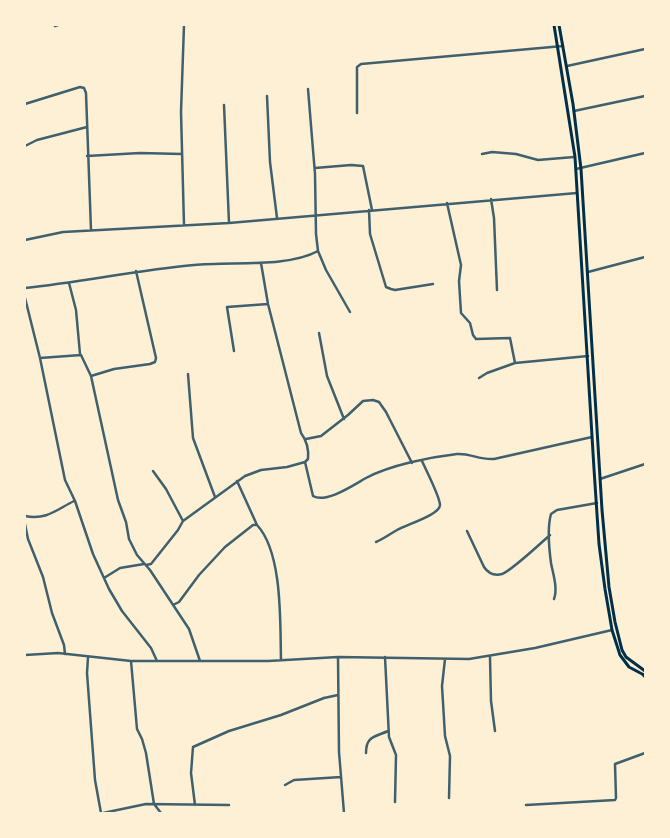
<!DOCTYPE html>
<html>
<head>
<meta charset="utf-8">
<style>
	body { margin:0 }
	#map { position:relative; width:670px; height:838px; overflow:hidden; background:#fdf0d5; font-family:Arial,sans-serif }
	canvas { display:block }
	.frame { position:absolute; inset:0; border:26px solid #fdf0d5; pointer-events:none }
</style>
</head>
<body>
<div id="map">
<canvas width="670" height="838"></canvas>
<div class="frame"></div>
</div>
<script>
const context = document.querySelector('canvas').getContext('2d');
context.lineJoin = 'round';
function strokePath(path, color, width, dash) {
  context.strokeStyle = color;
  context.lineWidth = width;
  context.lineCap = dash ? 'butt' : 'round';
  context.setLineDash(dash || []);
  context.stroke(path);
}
strokePath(new Path2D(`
	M184,25L181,112L184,225
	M55,26L58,25
	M567,66L645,49
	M267,96L270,162L277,218
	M25,104L80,87L84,88L86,93L91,230
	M224,105L229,223
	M574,111L645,96
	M357,113V67L361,64L563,46
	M25,146L37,140L87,127
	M482,154L492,152L516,154L538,160L574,157
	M87,156L140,153L182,154
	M315,168L351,165L363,166L372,210
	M576,169L645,153
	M491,199L494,218L497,290
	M447,203L461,265L459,281L461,313L470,323L473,335L476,339L510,338L515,363
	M369,210L370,234L386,287L391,289L395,290L433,284
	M25,240L63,232L229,223L577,193
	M318,251L326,270L350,312
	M261,263L268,304L301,433C307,441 309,449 308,459L305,462L313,496C326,504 355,484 366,478C390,465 431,457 457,454C470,453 479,460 494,459L592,437
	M588,272L645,257
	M69,283L76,310L80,354
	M25,288C82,282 138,270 194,265C230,261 287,268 318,251L316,234L315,174L308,89
	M25,298L40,358L65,480L75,501L93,554L109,589L122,611L151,648L157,661
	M319,333L327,376L344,419
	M234,351L227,307L268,304
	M40,358L81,355L91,376L114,369L150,364L155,362L156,358L136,271
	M188,374L193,438L215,497
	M91,376L118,500L126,522L129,539L137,555L150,570L189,629L200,661
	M479,378L487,373L515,363L588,356
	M306,439L321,436L348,415L363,401L373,400L379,402L386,412L412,463
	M153,471L166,489L183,521
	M600,479L645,464
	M237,481L257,525
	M25,516C47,520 56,510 74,501
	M25,524L28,539L43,577L52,613L64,645L65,654
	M467,531L484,567C488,573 494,576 502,574C511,571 541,543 550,535
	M376,542C383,539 390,534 397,530C405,525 440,515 440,505C440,497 426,470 422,461
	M146,565L151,564L178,530L183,521L245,476L261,470L287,467L305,462
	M104,578L120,568L144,564
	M554,599C558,588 553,574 551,563C549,548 547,528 551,514L557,510L597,503
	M173,605L179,602L199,575L225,547L253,525H257C283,553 280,623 281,660
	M25,655L58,653L131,661H268L338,657L469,659L535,648L612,630
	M88,657L87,673L95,780L101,813
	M338,657L339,752L344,813
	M385,657L389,737L396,755L395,802
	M490,657L491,701L495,731
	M445,659L442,686L445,736L450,756L449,798
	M131,661L137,729L142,739L146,753L154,804L161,813
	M366,753C366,736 375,737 388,731
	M285,785L294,780L341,777
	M195,805L191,773L193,747L229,731L281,715L324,698L338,695
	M526,805L615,800L616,798L615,764L645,753
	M103,813L146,804L229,805`), '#3f606c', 2.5);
strokePath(new Path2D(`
	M554,25L575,157L594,469L599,544L605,589L612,630L620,655L629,667L644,675
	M559,25L573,104L581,169L602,510L609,587L615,622L622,650L626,657L645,671`), '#003049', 3);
strokePath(new Path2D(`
	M644,675L645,676`), '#003049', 4);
</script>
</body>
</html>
